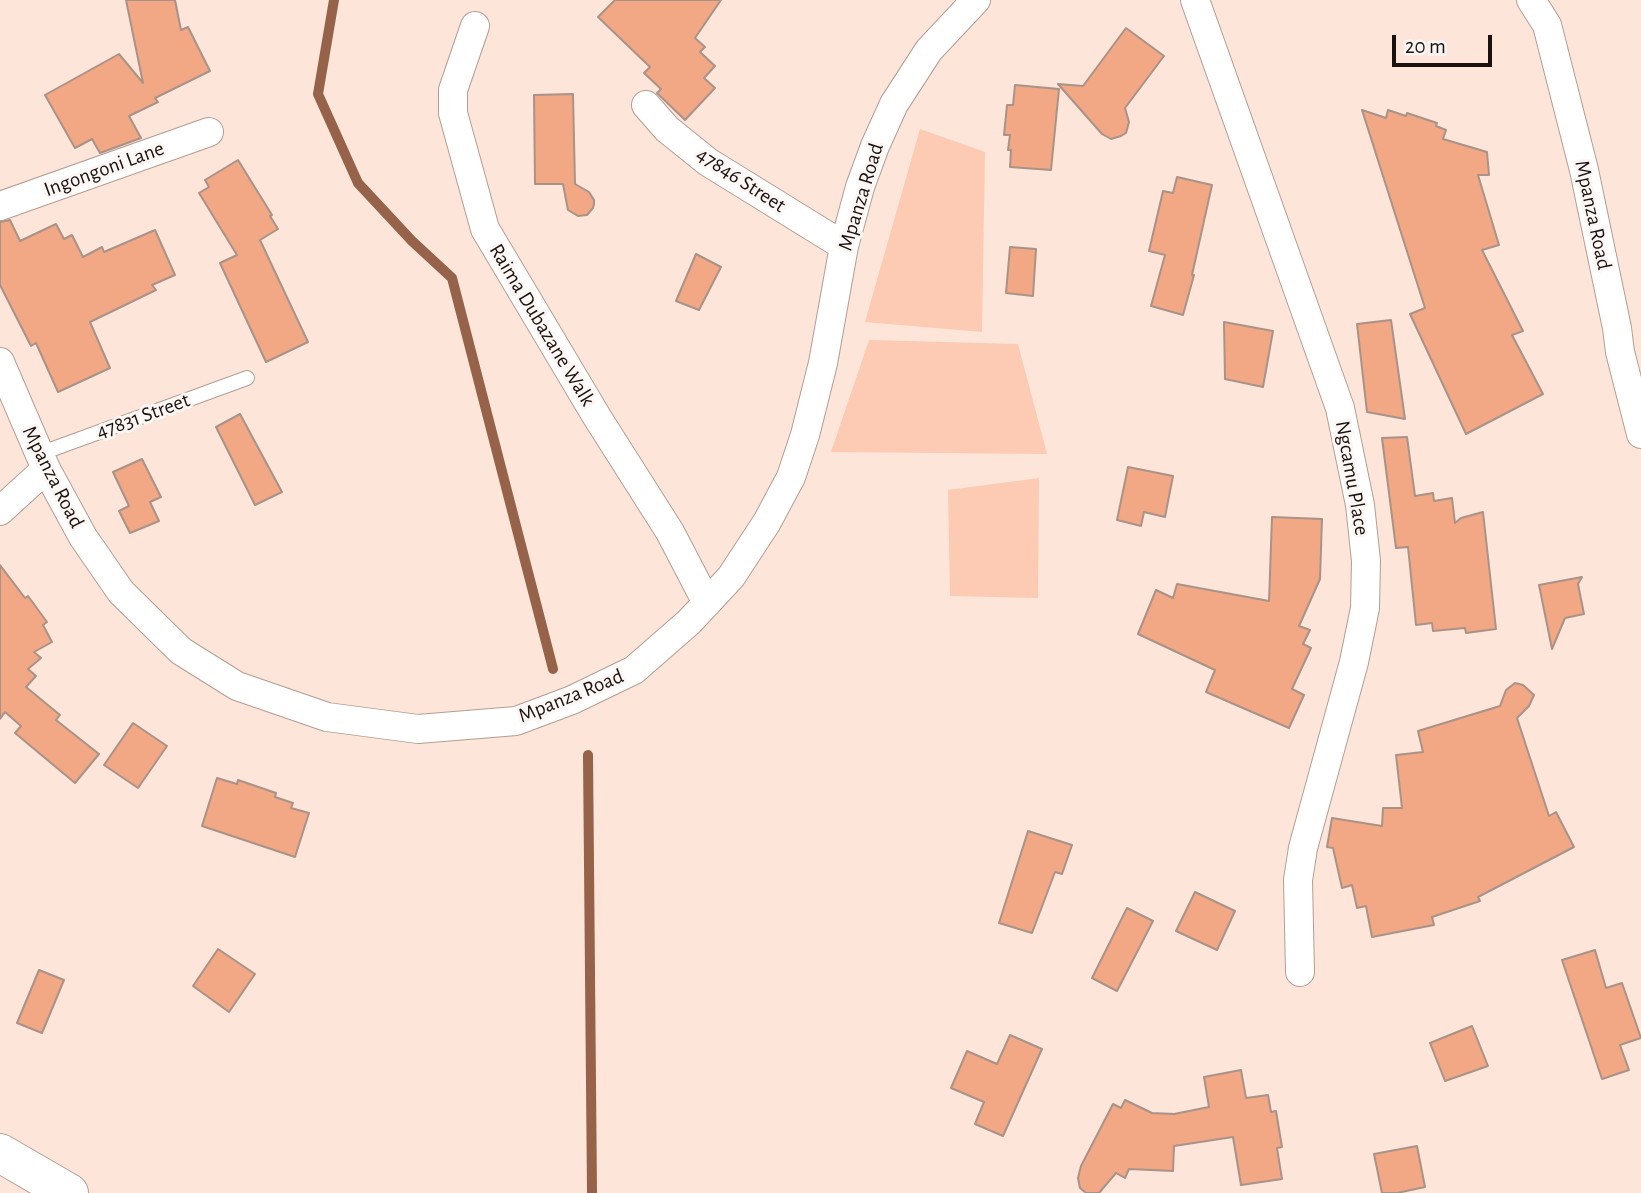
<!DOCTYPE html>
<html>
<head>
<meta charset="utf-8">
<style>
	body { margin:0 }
	#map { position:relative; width:1641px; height:1193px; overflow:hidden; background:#fde5d9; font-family:"Alegreya Sans",sans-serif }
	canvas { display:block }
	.scale { position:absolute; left:1392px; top:35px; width:100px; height:32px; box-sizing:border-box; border:4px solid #1a120e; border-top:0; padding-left:9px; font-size:21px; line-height:24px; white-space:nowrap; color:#1a120e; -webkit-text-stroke:5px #fcf6f4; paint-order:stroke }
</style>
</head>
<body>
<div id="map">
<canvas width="1641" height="1193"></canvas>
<div class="scale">20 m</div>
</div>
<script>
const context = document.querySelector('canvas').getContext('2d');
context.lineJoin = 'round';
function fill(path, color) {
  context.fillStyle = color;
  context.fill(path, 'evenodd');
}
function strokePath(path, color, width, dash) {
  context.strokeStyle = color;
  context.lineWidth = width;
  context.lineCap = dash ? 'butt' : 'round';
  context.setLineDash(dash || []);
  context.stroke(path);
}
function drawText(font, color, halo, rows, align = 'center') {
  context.font = font + ' "Alegreya Sans",sans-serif';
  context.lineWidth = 6;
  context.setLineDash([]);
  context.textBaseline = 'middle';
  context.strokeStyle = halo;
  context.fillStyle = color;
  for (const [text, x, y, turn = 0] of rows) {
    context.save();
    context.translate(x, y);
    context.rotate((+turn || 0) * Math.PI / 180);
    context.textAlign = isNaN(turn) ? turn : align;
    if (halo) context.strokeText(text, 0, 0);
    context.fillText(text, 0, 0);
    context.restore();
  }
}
fill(new Path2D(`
	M920,129L985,152L982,332L865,322Z
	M869,340L1018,344L1047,454L831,452Z
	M1039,478L1038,598L950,596L948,490Z`), '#fdcbb3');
strokePath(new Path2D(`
	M334,0L318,94L358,183L412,241L452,278L553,669
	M588,755L592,1192`), '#966249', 10);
const building = new Path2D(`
	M126,0H175L181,30L188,27L210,71L155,98L158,102L129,116L141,138L100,153L92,139L75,148L45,95L119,54L143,83Z
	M615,0H721L695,38L705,47L700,52L715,66L704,78L715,88L685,120L657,93L661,89L644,73L650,67L598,17Z
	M1126,28L1164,56L1125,108L1129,122L1126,133L1121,136L1111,139L1102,134L1058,84L1083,86Z
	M1015,85L1059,89L1051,170L1010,167L1011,150H1008L1010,135H1004L1007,105H1013Z
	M573,94L575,184L589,192L594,200V204L593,208L587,215L578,216L568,210L563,184H535L534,95Z
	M1362,110L1386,118L1388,110L1406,116L1407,113L1437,123L1436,126L1446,130L1443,139L1487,152L1489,175H1478L1499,245L1482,250L1523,331L1512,335L1543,394L1466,434L1410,314L1425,308Z
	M238,160L272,215L270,216L278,229L260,240L308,342L266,362L220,263L237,255L199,193L209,187L205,180Z
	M1177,177L1212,185L1192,275H1194L1183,315L1151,306L1165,255L1149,251L1163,191L1173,193Z
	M10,220L20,241L56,224L64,239L72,235L83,257L102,247L104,252L155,230L175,275L152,285L156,290L90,322L110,368L58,392L36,343L31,346L0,285V222Z
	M1010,247L1036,249L1033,296L1006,293Z
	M696,254L721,267L699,310L676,301Z
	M1391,320L1405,419L1367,412L1357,324Z
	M1224,322L1273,331L1263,387L1225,379Z
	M240,414L282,492L255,505L216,427Z
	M1407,437L1415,496L1433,493L1434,501L1452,498L1455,523L1461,518L1483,512L1496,629L1466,633L1465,628L1433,631L1432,623L1416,625L1408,547L1396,548L1382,438Z
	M142,459L161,497L150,502L159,521L130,533L119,511L129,506L113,472Z
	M1128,467L1173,476L1165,517L1144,512L1141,526L1117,520Z
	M1272,517L1322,519L1320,579L1299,626L1310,630L1303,644L1311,648L1292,689L1304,695L1289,728L1206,692L1215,670L1138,634L1156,590L1173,598L1177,584L1269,601Z
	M0,565L25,598L28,596L47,622L43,625L52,642L34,652L41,658L28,669L36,676L26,687L60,715L56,720L99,754L75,783L15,733L21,726L5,712L0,719Z
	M1582,577L1578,584L1584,614L1565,618L1552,649L1539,585Z
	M1515,683L1523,685L1534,695L1529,706L1517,718L1549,816L1556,812L1574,847L1478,897L1480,901L1432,917L1434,925L1372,937L1366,906L1357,908L1352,885L1342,888L1333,848L1327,847L1332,818L1382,826L1383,808H1402L1396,755L1423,752L1418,731L1500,706L1506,690Z
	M133,723L167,746L138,788L104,765Z
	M217,778L237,784L238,780L276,793L275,797L293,803L291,808L309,813L295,857L202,826Z
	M1028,831L1072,845L1062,874L1055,872L1032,933L999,923Z
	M1195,892L1235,911L1217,950L1176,931Z
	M1127,908L1153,921L1117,991L1092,978Z
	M218,949L255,974L229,1012L193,986Z
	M1595,950L1606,988L1622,983L1641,1038L1620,1045L1629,1070L1602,1079L1562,960Z
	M39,970L64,980L42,1033L17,1023Z
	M1472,1026L1488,1066L1445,1081L1430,1043Z
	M1010,1035L1042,1049L1003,1136L975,1124L984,1102L951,1088L967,1051L997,1064Z
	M1241,1070L1246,1098L1268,1095L1271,1112L1276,1111L1282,1147L1277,1148L1282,1179L1241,1185L1233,1137L1174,1146L1173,1171L1129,1169L1125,1178L1116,1173L1099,1193H1086L1080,1188L1078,1178L1081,1166L1113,1104L1121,1108L1125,1100L1152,1113L1174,1114L1209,1107L1204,1077Z
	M1417,1146L1425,1187L1397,1193H1382L1374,1154Z`);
fill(building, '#f2a885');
strokePath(building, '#a99288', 2);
const service = new Path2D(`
	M39,454L247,378`);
const minor = new Path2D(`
	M1195,0L1340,408L1360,505L1366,561L1365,608L1354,662L1303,848L1298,880L1300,972
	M1531,0L1547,25L1584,170L1617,328L1620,352L1641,434
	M475,26L453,90V113L485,229L597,417L670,532L707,603
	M646,105L667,129L708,162L844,246
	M0,206L209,132
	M0,362L46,469L83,537L121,592L181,651L237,686L327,717L418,729L516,721L572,700L634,670L689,622L731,577L767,522L791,477L805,435L823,363L844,246L860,187L875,146L894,104L929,50L976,0
	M0,511L46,469`);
const trunk = new Path2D(`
	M0,1153L69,1193`);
strokePath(service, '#b49d92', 16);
strokePath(minor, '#b49d92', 30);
strokePath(trunk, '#b49d92', 40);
strokePath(service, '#fff', 14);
strokePath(minor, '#fff', 28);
strokePath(trunk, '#fff', 38);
drawText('21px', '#1a120e', '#fcf6f4', [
	["Ingongoni Lane",104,169,-20],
	["47846 Street",741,180,33],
	["Mpanza Road",861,197,-73],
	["Mpanza Road",1593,215,78],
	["Raima Dubazane Walk",542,325,59],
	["47831 Street",143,416,-20],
	["Mpanza Road",53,477,63],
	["Ngcamu Place",1352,478,80],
	["Mpanza Road",571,696,-22]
]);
</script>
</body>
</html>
